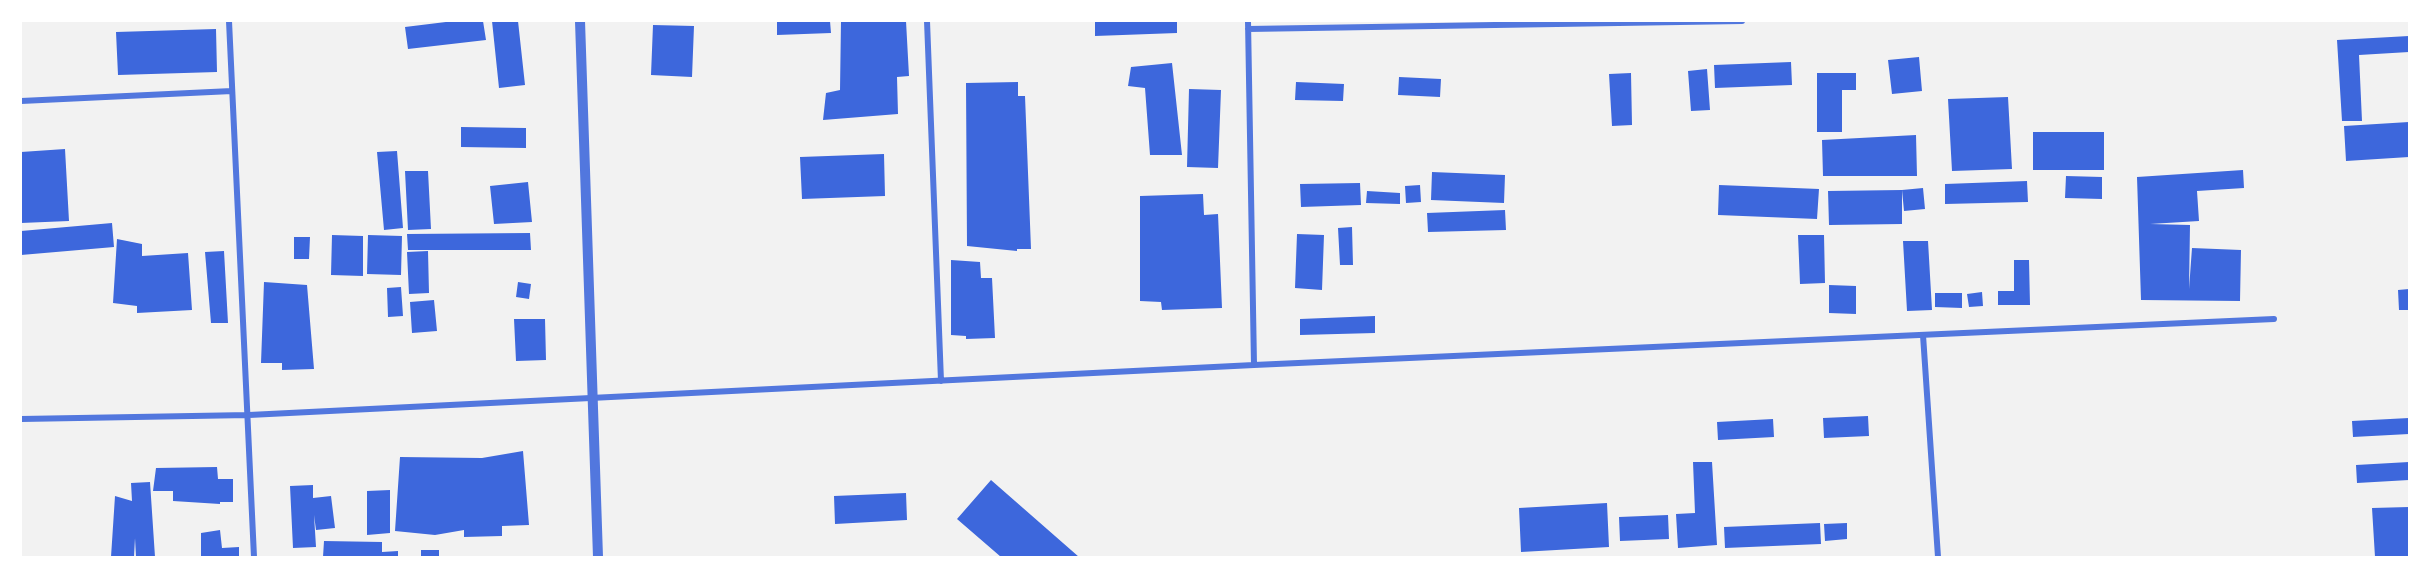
<!DOCTYPE html>
<html>
<head>
<meta charset="utf-8">
<style>
	body { margin:0 }
	#map { position:relative; width:2430px; height:578px; overflow:hidden; background:#f2f2f2; font-family:"Roboto Condensed",sans-serif }
	canvas { display:block }
	.frame { position:absolute; inset:0; border:22px solid #fff; pointer-events:none }
</style>
</head>
<body>
<div id="map">
<canvas width="2430" height="578"></canvas>
<div class="frame"></div>
</div>
<script>
const context = document.querySelector('canvas').getContext('2d');
context.lineJoin = 'round';
function fill(path, color) {
  context.fillStyle = color;
  context.fill(path, 'evenodd');
}
function strokePath(path, color, width, dash) {
  context.strokeStyle = color;
  context.lineWidth = width;
  context.lineCap = dash ? 'butt' : 'round';
  context.setLineDash(dash || []);
  context.stroke(path);
}
fill(new Path2D(`
	M454,21H483L486,40L408,49L405,27Z
	M492,21H518L525,85L499,88Z
	M777,21H830L831,33L777,35Z
	M841,21H906L909,76L897,77L898,114L823,120L826,93L840,90Z
	M1095,21H1177V33L1095,36Z
	M653,25L694,26L692,77L651,75Z
	M216,29L217,72L118,75L116,32Z
	M2409,36V52L2359,55L2362,121H2342L2337,40Z
	M1919,57L1922,91L1892,94L1888,60Z
	M1791,62L1792,85L1715,88L1714,65Z
	M1172,63L1182,155H1150L1145,88L1128,86L1131,67Z
	M1707,69L1710,110L1691,111L1688,71Z
	M1631,73L1632,125L1612,126L1609,74Z
	M1817,73H1856V90H1842V132H1817Z
	M1399,77L1441,79L1440,97L1398,95Z
	M1018,82V96H1025L1031,249H1017V251L967,246L966,83Z
	M1296,82L1344,84L1343,101L1295,100Z
	M1189,89L1221,90L1218,168L1187,167Z
	M2008,97L2012,169L1952,171L1948,99Z
	M2409,122V157L2346,161L2344,126Z
	M461,127L526,128V148L461,147Z
	M2033,132H2104V170H2033Z
	M1916,135L1917,176H1823L1822,140Z
	M65,149L69,221L21,223V152Z
	M397,151L403,228L384,230L377,152Z
	M884,154L885,196L802,199L800,157Z
	M2243,170L2244,188L2197,191L2199,221L2150,224L2190,225L2189,289L2192,248L2241,250L2240,301L2141,300L2137,177Z
	M405,171H428L431,229L408,230Z
	M1432,172L1505,175L1504,203L1431,200Z
	M2066,176L2102,177V199L2065,198Z
	M2027,181L2028,202L1945,204V184Z
	M528,182L532,222L494,224L490,186Z
	M1360,183L1361,205L1301,207L1300,184Z
	M1420,185L1421,202L1406,203L1405,186Z
	M1719,185L1819,189L1817,219L1718,215Z
	M1923,188L1925,209L1904,211L1902,190Z
	M1902,190V224L1829,225L1828,191Z
	M1367,191L1400,193V204L1366,203Z
	M1203,194L1204,215L1218,214L1222,308L1162,310L1161,302L1140,301V196Z
	M1505,210L1506,230L1428,232L1427,213Z
	M112,223L114,247L21,255V231Z
	M1352,227L1353,265H1340L1338,228Z
	M530,233L531,250H408L407,234Z
	M1297,234L1324,235L1322,290L1295,288Z
	M332,235L363,236V276L331,275Z
	M368,235L402,236L401,275L367,274Z
	M1798,235H1824L1825,283L1800,284Z
	M294,237H310L309,259H294Z
	M117,239L142,244V256L188,253L192,310L137,313V306L113,303Z
	M1903,241H1928L1932,310L1907,311Z
	M224,251L228,323H211L205,252Z
	M428,251L429,293L409,294L407,252Z
	M951,260L980,262L981,278H992L995,338L966,339V336L951,335Z
	M2014,260H2029L2030,305H1998V291H2014Z
	M264,282L307,285L314,369L282,370V363H261Z
	M518,282L531,284L529,299L516,297Z
	M1829,285L1856,286V314L1829,313Z
	M401,287L403,316L388,317L387,288Z
	M2409,289V310H2399L2398,290Z
	M1982,292L1983,306L1969,307L1967,294Z
	M1935,293H1962V308L1935,307Z
	M434,300L437,331L412,333L410,302Z
	M1375,316V333L1300,335V319Z
	M514,319H545L546,360L516,361Z
	M1868,416L1869,436L1824,438L1823,418Z
	M2409,418V434L2353,437L2352,421Z
	M1773,419L1774,437L1718,440L1717,422Z
	M523,451L529,525L502,526V536L464,537V530L435,535L395,531L400,457L482,458Z
	M1693,462H1712L1717,545L1678,548L1676,514L1695,513Z
	M2409,462V480L2357,483L2356,465Z
	M217,467L218,479H233V502H220V504L173,501V491H153L156,468Z
	M991,480L1079,557H1001L957,519Z
	M150,482L155,557H136L135,538L134,557H111L115,496L132,501L131,483Z
	M313,485V498L331,496L335,528L316,530L314,515L316,547L293,548L290,486Z
	M390,490V533L367,535V491Z
	M906,493L907,520L835,524L834,496Z
	M1607,503L1609,547L1521,552L1519,508Z
	M2409,507V557H2375L2372,508Z
	M1668,515L1669,539L1620,541L1619,517Z
	M1820,523L1821,544L1725,548L1724,527Z
	M1847,523V539L1825,541L1824,524Z
	M220,530L222,548L239,547V557H201V533Z
	M324,541L382,542V552L398,551V557H323Z
	M421,550H439V557H421Z`), '#3d67dc');
strokePath(new Path2D(`
	M229,21L254,557
	M927,21L941,381
	M1248,21L1254,365
	M1248,29L1742,21
	M21,101L232,91
	M1923,335L1938,557
	M21,419L249,415L1254,365L2274,319`), '#5277de', 6);
strokePath(new Path2D(`
	M580,21L598,557`), '#5277de', 10);
</script>
</body>
</html>
